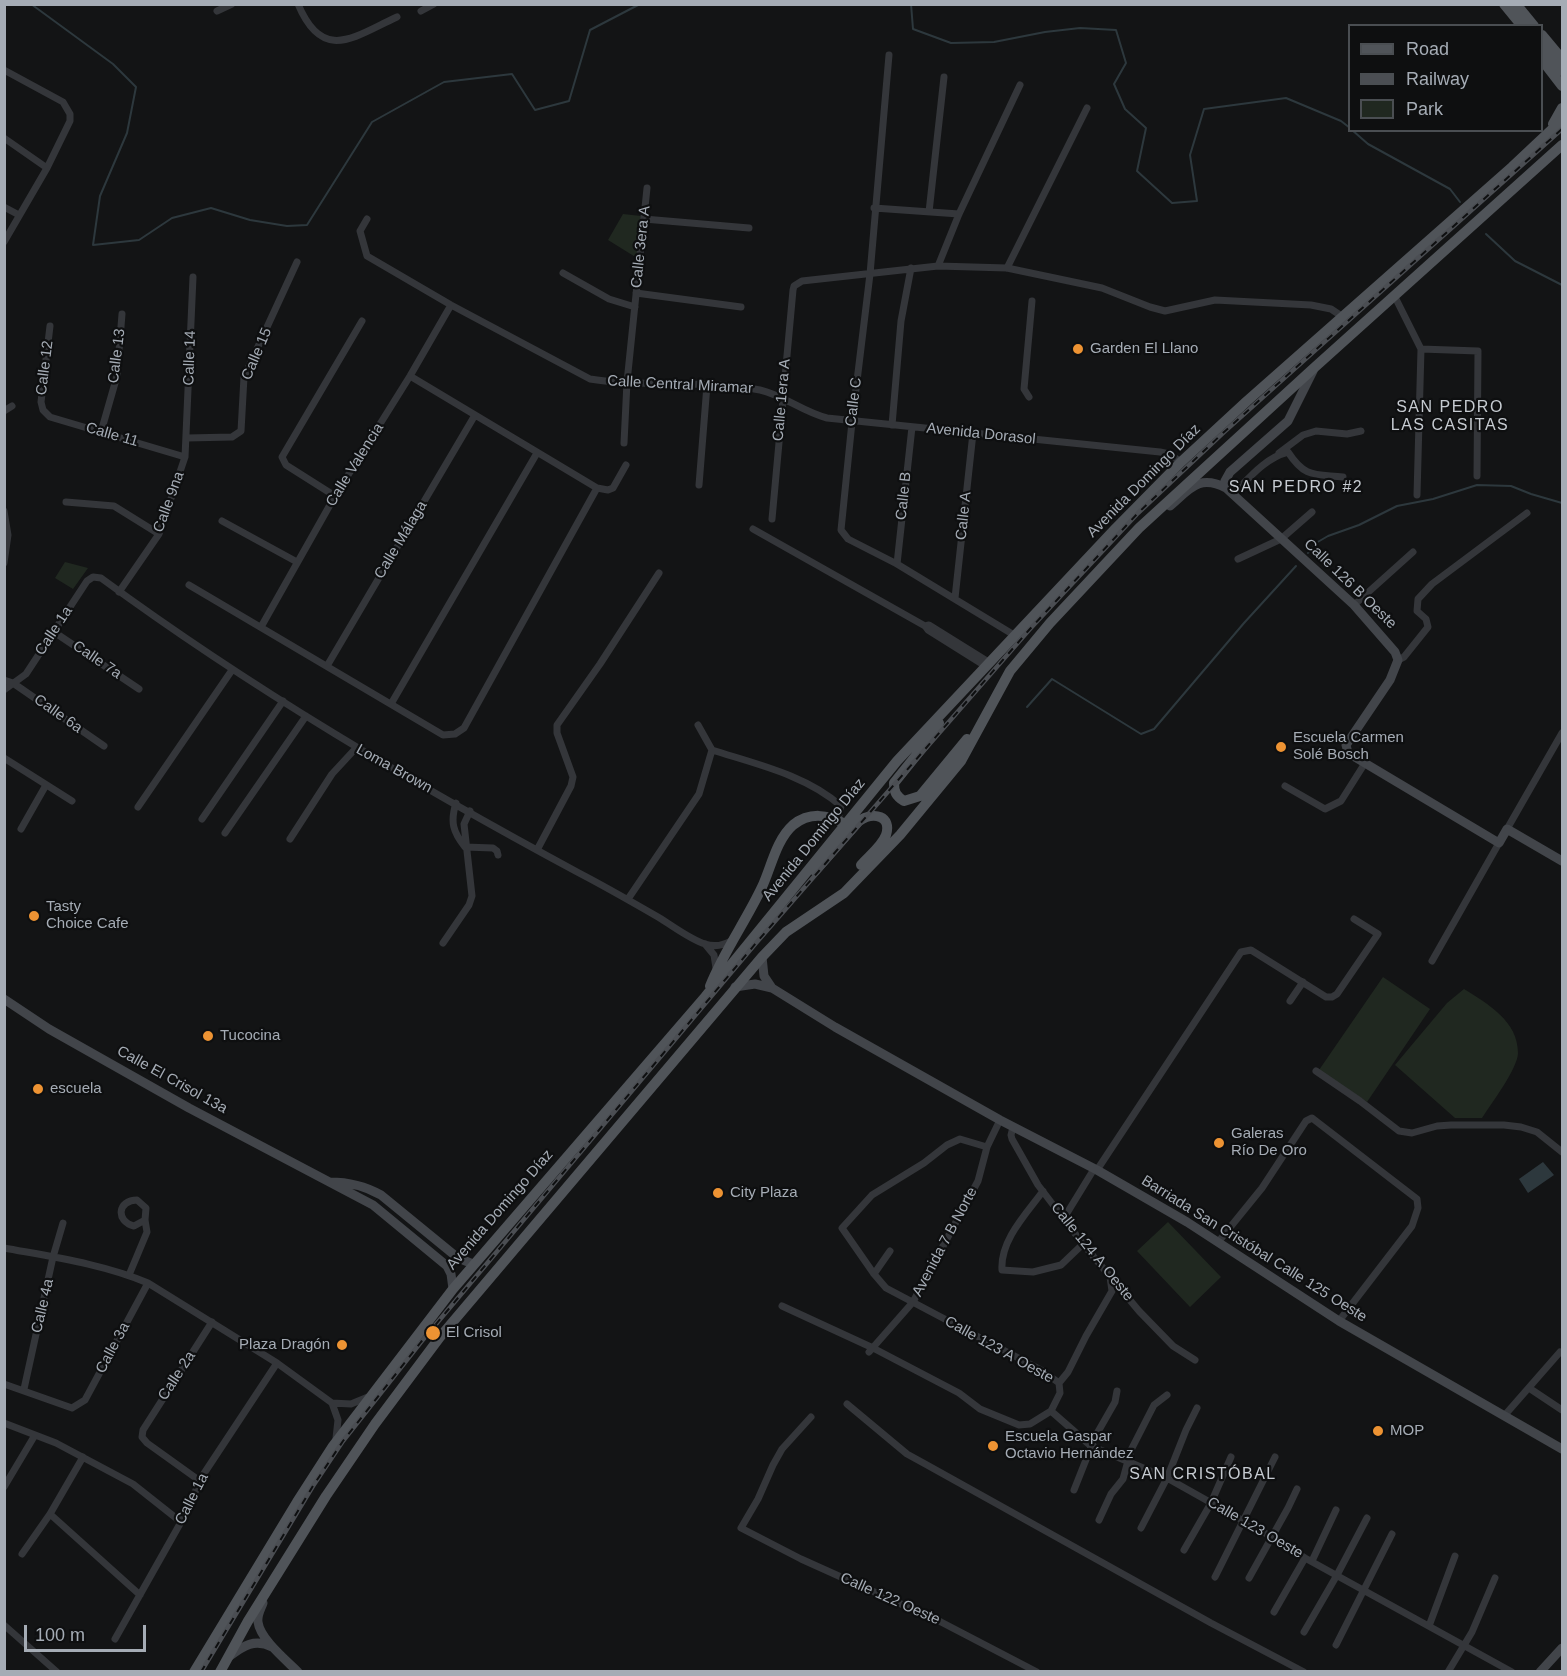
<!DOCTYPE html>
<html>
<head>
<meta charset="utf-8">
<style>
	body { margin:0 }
	#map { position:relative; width:1567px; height:1676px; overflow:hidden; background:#131415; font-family:Helvetica,sans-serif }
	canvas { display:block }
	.frame { position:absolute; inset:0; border:6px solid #a5acb5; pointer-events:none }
	.legend { position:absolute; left:1348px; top:24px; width:195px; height:108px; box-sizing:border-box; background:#0e0f10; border:2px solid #4a4e52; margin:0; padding:8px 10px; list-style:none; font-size:18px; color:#a5acb5 }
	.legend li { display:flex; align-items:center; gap:12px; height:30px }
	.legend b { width:30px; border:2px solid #4a4e52 }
	.scale { position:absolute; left:24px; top:1625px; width:122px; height:27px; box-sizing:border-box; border:3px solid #a5acb5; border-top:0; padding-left:8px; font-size:18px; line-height:21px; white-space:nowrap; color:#a5acb5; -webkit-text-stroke:4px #0e0f10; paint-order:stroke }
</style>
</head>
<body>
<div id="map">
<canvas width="1567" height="1676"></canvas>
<div class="frame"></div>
<ul class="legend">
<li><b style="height:8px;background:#505459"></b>Road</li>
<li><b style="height:8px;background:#4b4e53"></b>Railway</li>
<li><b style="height:16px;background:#202820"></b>Park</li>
</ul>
<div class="scale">100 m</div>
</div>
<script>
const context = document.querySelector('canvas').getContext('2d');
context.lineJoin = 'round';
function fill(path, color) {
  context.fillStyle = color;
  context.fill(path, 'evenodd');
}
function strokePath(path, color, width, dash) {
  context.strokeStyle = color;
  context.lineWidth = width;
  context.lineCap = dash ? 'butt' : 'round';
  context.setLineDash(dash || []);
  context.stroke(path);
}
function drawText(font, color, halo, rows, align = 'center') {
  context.font = font + ' Helvetica,sans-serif';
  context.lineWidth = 4.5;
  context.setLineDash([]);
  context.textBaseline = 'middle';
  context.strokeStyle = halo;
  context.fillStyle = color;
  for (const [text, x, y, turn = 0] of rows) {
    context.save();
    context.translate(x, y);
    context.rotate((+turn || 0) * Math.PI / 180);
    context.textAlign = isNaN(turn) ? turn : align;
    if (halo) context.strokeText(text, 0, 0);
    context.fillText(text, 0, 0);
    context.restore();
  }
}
fill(new Path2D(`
	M623,214L641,216L637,258L608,240Z
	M65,562L88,568L73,589L55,578Z
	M1383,977L1430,1009L1367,1102L1319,1070Z
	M1464,989C1488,1004 1518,1021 1518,1053C1518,1068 1491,1104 1482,1118H1455L1395,1065L1447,1003Z
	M1168,1222L1221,1277L1190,1307L1137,1251Z`), '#202820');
fill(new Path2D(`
	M1543,1162L1554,1175L1528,1193L1519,1179Z`), '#2d383d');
strokePath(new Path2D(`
	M31,4L113,64L136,87L127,133L100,196L93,245L139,240L172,218L211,208L250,220L287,226L307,225L372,122L444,82L512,74L535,110L569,101L590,30L640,4
	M911,4L913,29L951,43L994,42L1045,32L1080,28L1116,30L1126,63L1114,84L1125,109L1146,128L1137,171L1172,203L1197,201L1190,155L1204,109L1286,98L1341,121L1350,128
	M1352,130L1368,144L1450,189L1460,202
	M1486,234L1515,261L1562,285
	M1308,553L1316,543L1328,536L1359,525L1397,506L1433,499L1477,485L1511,486L1531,494L1562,503
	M1027,707L1052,679L1141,734L1154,729L1244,623L1296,566`), '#2d383d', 2);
strokePath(new Path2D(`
	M298,4C323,64 355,36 397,17
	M217,11L232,4
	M421,11L434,4
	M889,55L870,274L852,422L841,530L848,539L897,564L1014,635
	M4,70L63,102L70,114V121L47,168L4,242
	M4,138L47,168
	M4,207L19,215
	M874,208L959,214
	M929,212L944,77
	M367,219L360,231L367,256L451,305L590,379C646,388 704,379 760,390C783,395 803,412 827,418L1160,452L1169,454L1181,462
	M644,219L749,228
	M938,266L959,214L1020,85
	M1007,268L1087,108
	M563,273L609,299L635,307
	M636,293L741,307
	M1394,295L1421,349L1417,495
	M50,326L41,402L43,410L50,417L185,457
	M1421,349L1478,351L1477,476
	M410,376L597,488L608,490L613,488L626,465
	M1029,397L1024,389L1032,301
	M4,411L12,406
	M892,425L901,321L911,268
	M101,432L117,376L122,314
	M187,438L232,437L241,431L244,377L297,262
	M624,443L627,382L647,188
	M1279,453L1303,435L1316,431L1347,434L1361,431
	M699,485L707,385
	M1233,494C1249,478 1265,458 1288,452C1305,478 1314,474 1343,477
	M335,496L286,465L282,457L362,321
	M66,502L114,506L159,534
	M4,511L8,535L4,563
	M772,519L793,290L794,286L802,281L938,266L1007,268L1102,288L1150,307L1165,311L1215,300L1311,305L1331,309L1343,317
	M222,521L297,562
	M753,529L925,626L928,630L987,667
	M1238,559L1281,539L1312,512
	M897,564L912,427
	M189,585L443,735L455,734L464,728L597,488
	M119,592L159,534L185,457L193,277
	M955,598L973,433
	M1354,605L1413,552
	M925,626L929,625L990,663
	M261,627L335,496L410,376L451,305
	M54,632L139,689
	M1398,660L1404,657L1428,627L1426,619L1417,611L1418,599L1432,584L1527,513
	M327,666L475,415
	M4,680L13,683L104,746
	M4,690L26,674L87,581L93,577L101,578C252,689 414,784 579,873C606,887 632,902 658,917C673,926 689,939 705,944C714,947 724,945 731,941
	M391,704L537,453
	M698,725L712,750C756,764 806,775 841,806L838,820
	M4,758L72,801
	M1285,786L1325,809L1341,801L1365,763
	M456,803C450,822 453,832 465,847L493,848L497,851L498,855
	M138,807L232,670
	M202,819L283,701
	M21,829L46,785
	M1507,829L1562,733
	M225,833L306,716
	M290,839L332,774L356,748
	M537,850L571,786L573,777L557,733V725L600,664L659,573
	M628,899L699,794L712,750
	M443,943L469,905L472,896L464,824L470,811
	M705,944L714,955L716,968
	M1432,961L1499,843
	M1290,1001L1303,982
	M1316,1071L1360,1101L1399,1131L1412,1133L1437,1126L1451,1125H1504L1521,1127L1537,1132L1562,1152
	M1013,1127L1011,1135L1012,1139L1038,1185L1083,1244L1139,1311L1173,1346L1195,1360
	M987,1147L960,1139L947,1145L924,1163L872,1195L842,1228L874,1274L886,1288L1043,1371L1059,1383
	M1097,1170L1241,952L1251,950L1326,997H1332L1337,994L1378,934L1354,919
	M1043,1191C1027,1213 1000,1240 1002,1270L1033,1272L1061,1265L1083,1244
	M1064,1218L1094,1169
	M1219,1241L1262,1188L1306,1121L1312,1118L1417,1199L1418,1208L1412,1226L1339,1321
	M4,1248C53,1257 103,1264 148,1283L277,1363L332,1403L351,1404L368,1397
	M874,1274L890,1251
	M129,1275L147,1232L145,1220L146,1208L137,1200C118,1200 115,1221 134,1226L145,1220
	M782,1306L873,1348L959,1393L980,1409L1019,1425L1030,1424L1051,1411L1060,1393L1059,1383
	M869,1352L913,1302L978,1181L987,1147L1000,1120
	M1059,1383L1068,1372L1086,1336L1112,1291L1110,1277
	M4,1384L72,1408L85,1400L148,1283
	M1529,1388L1562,1410
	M24,1389L53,1257L63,1223
	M332,1403L338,1420L336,1438
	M847,1404L907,1454L927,1465L1211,1623L1304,1672
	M1051,1411L1091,1446L1167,1478L1272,1537L1305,1558L1512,1672
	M1504,1416L1560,1352
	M811,1417L782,1449L773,1465L758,1499L741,1528L801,1559L941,1622L1037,1672
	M4,1423L56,1443L133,1484L181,1522
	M200,1481L147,1443L142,1437L143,1430L212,1322
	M4,1487L35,1435
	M1074,1490L1095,1437L1115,1402L1117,1391
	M50,1514L140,1595
	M1099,1520L1111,1494L1123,1479L1131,1450L1154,1405L1167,1395
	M1141,1528L1167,1478L1186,1430L1197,1408
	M1184,1550L1211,1503L1231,1457
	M22,1554L50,1514L83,1457
	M1312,1561L1336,1510
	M1215,1577L1275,1457
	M1249,1578L1288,1508L1297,1489
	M1274,1612L1305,1558
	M4,1625L57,1672
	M1429,1626L1455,1556
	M1304,1632L1337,1575L1367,1518
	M115,1639L181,1522L203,1475L277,1363
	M1336,1645L1392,1534
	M1448,1672L1472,1632L1495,1578`), '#34363a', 7);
strokePath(new Path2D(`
	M1226,488L1225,481L1230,472L1288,421L1313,371
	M1170,506C1190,489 1199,474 1226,488L1354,605L1395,652L1398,660L1390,680L1346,745L1348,753L1499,843L1507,829L1562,861
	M762,957L764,976L772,988
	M735,987L755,984L772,988L835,1027L1000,1120L1097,1170L1187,1222L1339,1321L1562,1449
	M4,999L49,1029L189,1108L373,1205L447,1266L451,1274L453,1289
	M330,1182C348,1182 365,1186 381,1195L458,1258L473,1264
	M263,1603C261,1609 257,1615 258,1622C260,1639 286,1660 298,1672
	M230,1656C243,1646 255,1638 272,1647
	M1540,1672L1562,1648`), '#42454a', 9);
strokePath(new Path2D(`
	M1504,4L1522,26
	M1516,4L1534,26
	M1542,35L1562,59
	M1542,47L1562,71
	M1542,60L1562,86
	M1553,124L1562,108
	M939,723L931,737L894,783C894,792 896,796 904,801L920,796L967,739
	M815,871L859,821C874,811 892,816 886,835C882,846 869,856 861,865
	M710,986C724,951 746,921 762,887C771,868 776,840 793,825C809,812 828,814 845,824
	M194,1672L297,1502L333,1446L453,1289L705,997L897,761L1116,528L1181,462L1247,401L1512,167L1562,120
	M220,1672L248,1621L326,1496L375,1424L440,1337L762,957L786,932L844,893L900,835L961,761L1010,671L1050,623L1139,528L1315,367L1562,145`), '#505459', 10);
const rail = new Path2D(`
	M201,1672L313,1486L343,1441L421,1342L756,943L1029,630L1138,513L1224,432L1562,129`);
strokePath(rail, '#4b4e53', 4.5);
strokePath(rail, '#0e0f10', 2, [7]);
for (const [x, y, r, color] of [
	[1078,349,6,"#ed9333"],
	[1281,747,6,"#ed9333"],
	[34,916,6,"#ed9333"],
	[208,1036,6,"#ed9333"],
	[38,1089,6,"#ed9333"],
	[1219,1143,6,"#ed9333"],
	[718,1193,6,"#ed9333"],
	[433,1333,8,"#ed9333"],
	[342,1345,6,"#ed9333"],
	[1378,1431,6,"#ed9333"],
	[993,1446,6,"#ed9333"]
]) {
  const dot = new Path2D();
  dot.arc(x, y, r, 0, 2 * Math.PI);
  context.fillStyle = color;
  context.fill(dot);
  strokePath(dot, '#0e0f10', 2);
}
drawText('15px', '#a5acb5', '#0e0f10', [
	["Calle 3era A",641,247,-84],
	["Calle 15",257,354,-67],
	["Calle 13",117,356,-83],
	["Calle 14",190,358,-88],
	["Calle 12",45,368,-83],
	["Calle Central Miramar",680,385,3],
	["Calle 1era A",782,400,-85],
	["Calle C",854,402,-83],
	["Avenida Dorasol",981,434,6],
	["Calle 11",112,435,16],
	["Calle Valencia",355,465,-58],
	["Avenida Domingo Díaz",1144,481,-45],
	["Calle B",904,496,-84],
	["Calle 9na",169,502,-70],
	["Calle A",964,516,-84],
	["Calle Málaga",401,540,-59],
	["Calle 126 B Oeste",1350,584,44],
	["Calle 1a",54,631,-57],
	["Calle 7a",97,660,34],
	["Calle 6a",58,714,35],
	["Loma Brown",394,769,29],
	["Avenida Domingo Díaz",814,840,-51],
	["Calle El Crisol 13a",172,1080,29],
	["Avenida Domingo Díaz",500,1210,-49],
	["Avenida 7 B Norte",945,1242,-62],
	["Barriada San Cristóbal Calle 125 Oeste",1254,1249,32],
	["Calle 124 A Oeste",1092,1252,51],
	["Calle 4a",43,1306,-77],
	["Calle 3a",113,1348,-62],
	["Calle 123 A Oeste",999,1350,29],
	["Calle 2a",177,1376,-57],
	["Calle 1a",192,1499,-63],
	["Calle 123 Oeste",1255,1528,30],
	["Calle 122 Oeste",890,1599,24]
]);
drawText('15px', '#a5acb5', '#0e0f10', [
	["Garden El Llano",1090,349],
	["Escuela Carmen",1293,738],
	["Solé Bosch",1293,755],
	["Tasty",46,907],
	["Choice Cafe",46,924],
	["Tucocina",220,1036],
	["escuela",50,1089],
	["Galeras",1231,1134],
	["Río De Oro",1231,1151],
	["City Plaza",730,1193],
	["El Crisol",446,1333],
	["Plaza Dragón",330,1345,"right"],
	["MOP",1390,1431],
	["Escuela Gaspar",1005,1437],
	["Octavio Hernández",1005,1454]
], 'left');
context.letterSpacing = '1.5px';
drawText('16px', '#c6cbd1', '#0e0f10', [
	["SAN PEDRO",1450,408],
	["LAS CASITAS",1450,426],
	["SAN PEDRO #2",1296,488],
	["SAN CRISTÓBAL",1203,1475]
]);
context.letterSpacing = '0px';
</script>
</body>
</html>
